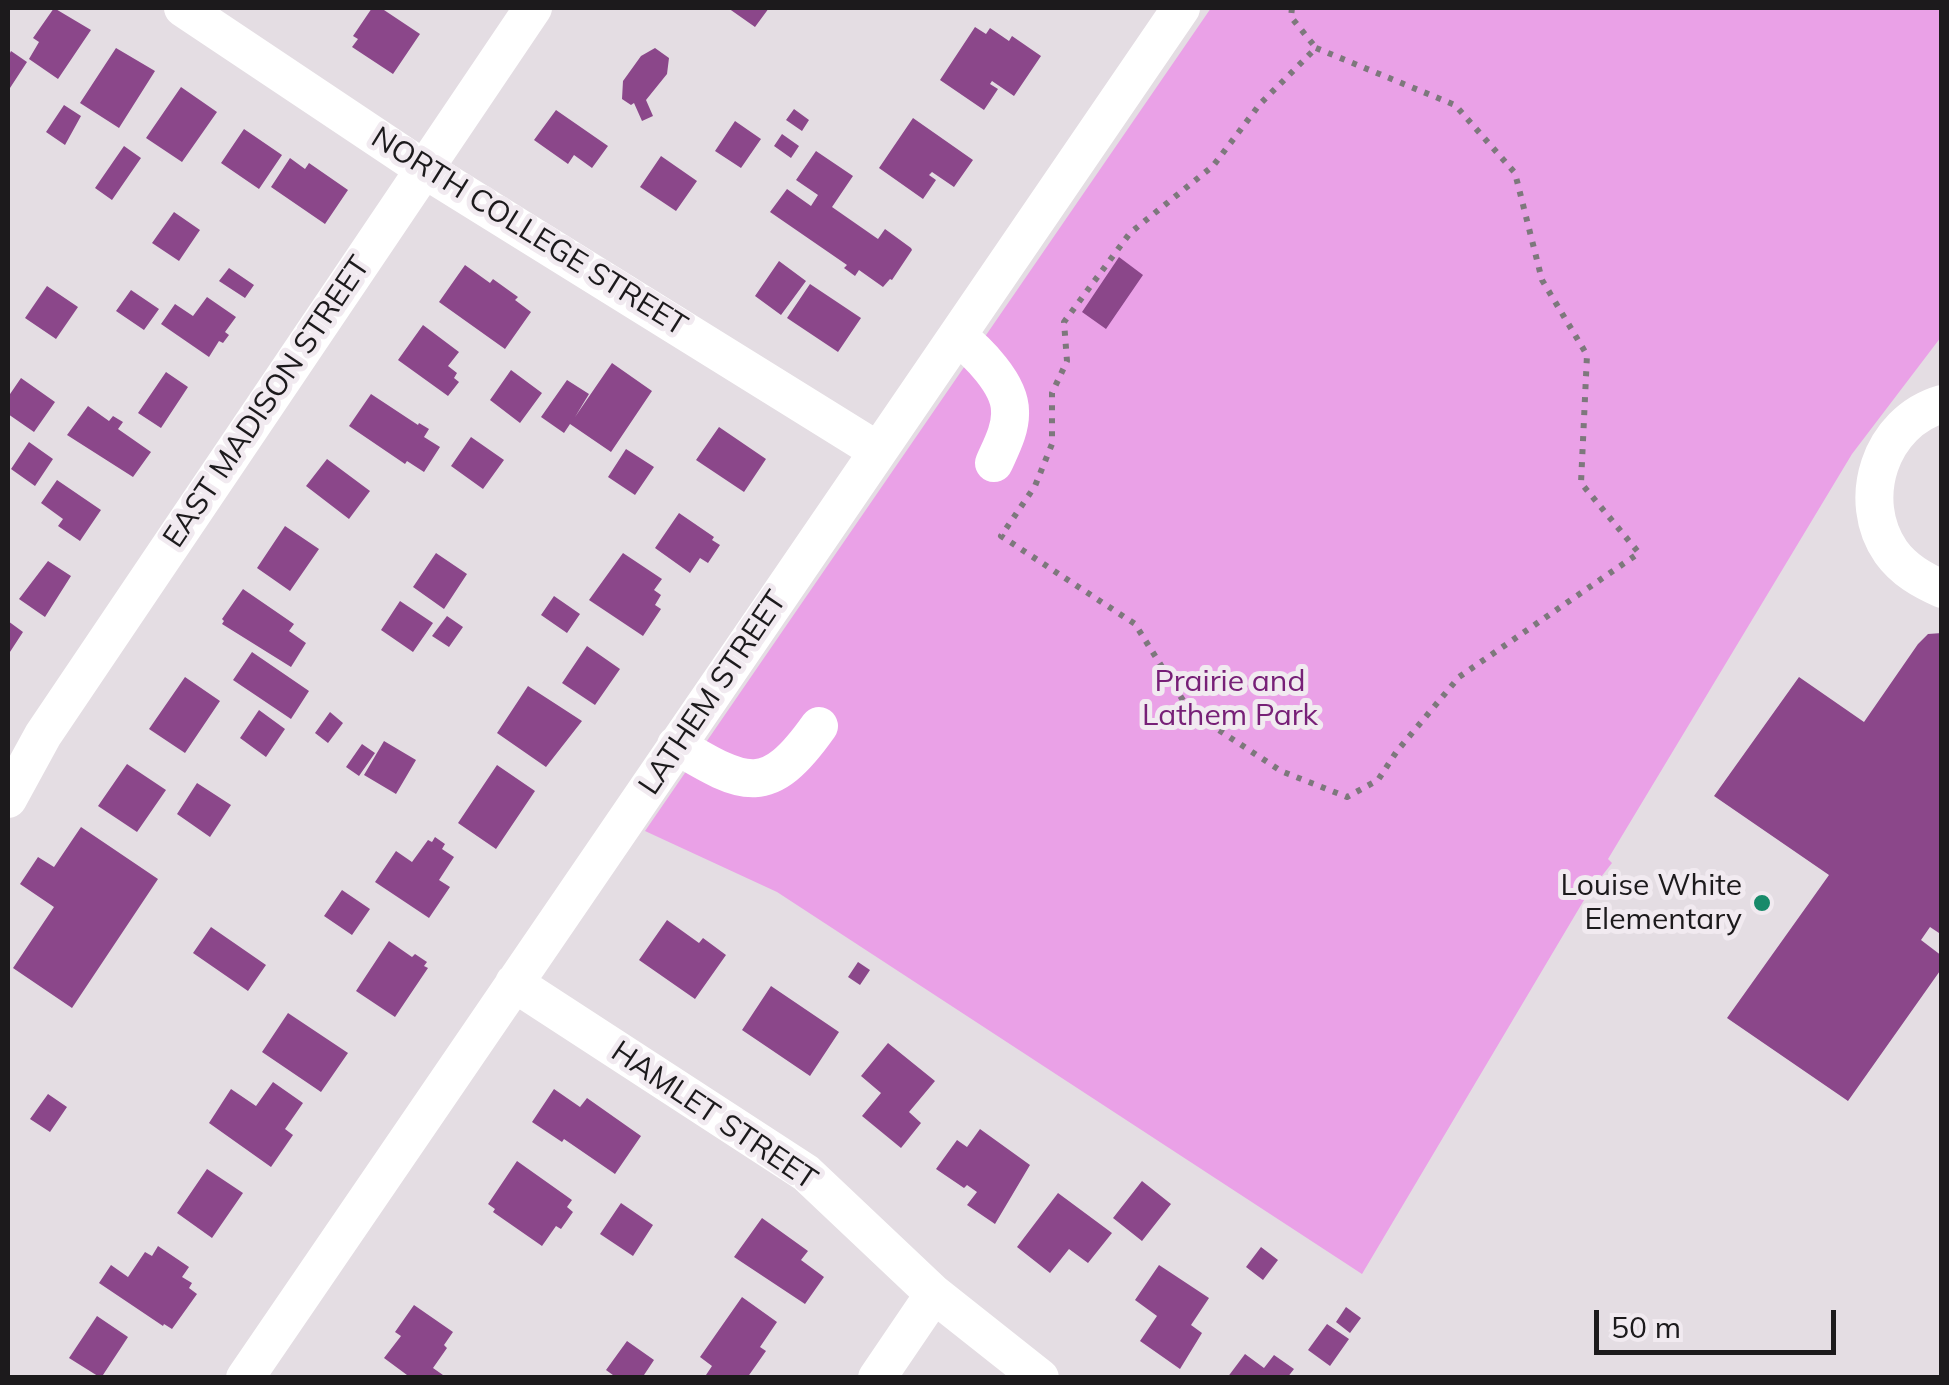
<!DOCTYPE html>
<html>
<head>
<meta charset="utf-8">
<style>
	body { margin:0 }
	#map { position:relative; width:1949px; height:1385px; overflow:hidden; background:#e4dde3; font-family:Mulish,sans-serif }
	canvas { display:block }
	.frame { position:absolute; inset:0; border:10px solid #1c1a1c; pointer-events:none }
	.scale { position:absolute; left:1594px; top:1310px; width:242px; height:45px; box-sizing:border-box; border:5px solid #1c1a1c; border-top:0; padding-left:12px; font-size:30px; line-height:35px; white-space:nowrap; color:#1c1a1c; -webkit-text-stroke:8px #f1eaf0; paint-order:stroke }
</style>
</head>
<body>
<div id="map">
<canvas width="1949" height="1385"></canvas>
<div class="frame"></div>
<div class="scale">50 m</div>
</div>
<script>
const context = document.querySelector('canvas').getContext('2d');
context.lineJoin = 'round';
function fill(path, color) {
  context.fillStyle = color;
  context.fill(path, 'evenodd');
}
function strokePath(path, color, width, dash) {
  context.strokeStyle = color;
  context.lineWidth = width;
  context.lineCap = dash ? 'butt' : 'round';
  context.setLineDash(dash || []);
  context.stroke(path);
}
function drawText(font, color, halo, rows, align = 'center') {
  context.font = font + ' Mulish,sans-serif';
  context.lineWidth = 10;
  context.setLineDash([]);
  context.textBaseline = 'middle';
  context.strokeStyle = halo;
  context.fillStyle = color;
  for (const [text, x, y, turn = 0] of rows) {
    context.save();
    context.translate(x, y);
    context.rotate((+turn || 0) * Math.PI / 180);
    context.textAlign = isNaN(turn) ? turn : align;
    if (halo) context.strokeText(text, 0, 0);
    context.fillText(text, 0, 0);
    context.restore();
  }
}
fill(new Path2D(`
	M1211,8H1941V337L1852,454L1608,859L1612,863L1587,895L1362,1274L777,892L645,831Z`), '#eaa1e7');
fill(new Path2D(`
	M54,8L91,30L58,79L29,59L39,42L33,38Z
	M372,8H381L420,34L393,74L352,47L358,39L353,36Z
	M728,8H769L755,27Z
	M975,27L986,34L990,28L1009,41L1012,36L1041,56L1014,96L992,81L990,84L998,89L984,110L940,80Z
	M116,48L155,71L119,128L80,103Z
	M655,48L669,58L667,74L646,100L653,116L642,121L634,103L631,105L622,99L623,81L641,56Z
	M11,51L27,62L10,88L8,57Z
	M181,87L217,112L182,162L146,138Z
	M64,105L81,116L65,145L46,132Z
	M794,109L809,120L802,131L786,120Z
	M556,110L608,146L592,168L574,155L568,164L534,140Z
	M913,118L973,160L954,187L932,172L929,175L936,180L923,199L879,168Z
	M735,121L761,139L741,168L715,151Z
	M244,129L282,155L259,189L221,163Z
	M782,134L799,146L791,158L774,146Z
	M124,146L141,158L112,200L95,188Z
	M816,151L853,176L832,207L878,239L885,229L911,248L912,250L892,280L890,279L883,287L859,270L855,276L844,268L847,265L770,212L787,189L811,206L818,195L796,180Z
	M661,156L697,181L676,211L640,187Z
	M290,158L305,169L309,163L348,190L325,224L271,187Z
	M174,212L200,230L179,261L152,243Z
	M1119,257L1143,275L1106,329L1082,312Z
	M779,261L806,281L781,315L755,296Z
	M465,265L490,283L493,279L518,297L515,300L531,312L505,349L439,302Z
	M229,268L254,285L245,298L219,281Z
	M810,284L861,318L838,352L787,318Z
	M47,286L78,307L56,339L25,318Z
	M131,290L159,309L144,330L116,311Z
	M207,297L236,317L225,332L229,335L223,343L219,341L209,357L161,324L175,304L193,316Z
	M423,325L459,352L448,366L457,373L454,378L459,382L448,396L398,360Z
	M612,363L652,391L611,452L570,424L564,433L541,417L567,380L589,394L575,417Z
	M511,370L542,393L520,423L490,400Z
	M166,372L188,387L161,428L138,413Z
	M21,378L55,402L34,432L8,414V397Z
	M371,394L418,425L419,423L429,429L424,437L440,447L424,472L407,461L405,464L349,426Z
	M88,406L109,421L113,416L123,422L118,429L151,452L133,477L67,435Z
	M719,427L766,459L744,492L696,460Z
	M471,437L504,460L483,489L451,466Z
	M29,442L53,459L35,486L11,469Z
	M626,449L654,467L635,495L608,477Z
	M327,459L370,491L349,519L306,486Z
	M57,480L101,510L80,541L58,526L63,519L41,503Z
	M679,513L714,537L712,540L720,545L708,563L700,558L690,573L655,548Z
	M285,526L319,549L290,591L257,568Z
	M436,553L467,574L444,609L413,587Z
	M623,553L662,579L654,590L661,595L655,605L661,609L643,636L589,600Z
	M48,561L71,576L45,617L19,599Z
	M243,589L294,624L289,631L306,643L291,667L222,624L224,621L222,619Z
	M554,596L580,614L567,633L541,615Z
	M400,601L433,623L413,652L381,630Z
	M447,616L463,627L449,647L432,636Z
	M8,621L23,632L8,655Z
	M1942,633V935L1930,927L1921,940L1942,956V968L1848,1101L1727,1018L1829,875L1714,796L1799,677L1864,722L1918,644L1928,634Z
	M587,646L620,669L595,705L562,683Z
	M252,652L309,691L291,719L233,680Z
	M185,677L220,701L185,753L149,729Z
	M528,686L582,721L546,767L497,733Z
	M259,710L285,729L266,757L240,738Z
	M330,712L343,723L328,743L315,733Z
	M384,741L416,760L396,794L364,775Z
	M362,744L375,753L359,776L346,767Z
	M127,764L166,790L137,832L98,806Z
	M497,765L535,791L496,849L458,823Z
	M197,783L231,805L210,837L177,814Z
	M81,827L158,879L72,1008L13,968L54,907L20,884L38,857L54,867Z
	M435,837L445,844L442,849L454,857L439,880L450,887L429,918L375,882L396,851L412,862L428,840L432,842Z
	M342,890L370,909L352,935L324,916Z
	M667,920L699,943L703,938L726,955L695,999L639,960Z
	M211,927L266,965L248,991L193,953Z
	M389,941L412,957L415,954L427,962L424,966L428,968L395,1017L356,991Z
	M858,962L870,970L860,985L848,977Z
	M771,986L839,1032L810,1076L742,1030Z
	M288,1013L348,1053L321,1092L262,1052Z
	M888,1043L935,1081L909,1112L921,1123L901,1148L862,1116L881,1093L861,1076Z
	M273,1082L303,1103L285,1129L293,1135L271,1167L209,1123L231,1089L256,1106Z
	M554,1089L580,1107L587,1098L641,1136L615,1174L564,1139L562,1142L532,1122Z
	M48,1094L67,1107L50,1132L30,1119Z
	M980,1129L1030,1165L995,1224L967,1205L977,1192L967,1185L964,1188L936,1169L957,1140L967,1147Z
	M517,1161L572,1200L567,1207L573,1212L561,1229L556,1226L542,1246L493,1212L495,1209L488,1204Z
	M207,1169L243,1193L212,1238L177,1213Z
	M1142,1181L1171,1204L1142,1241L1113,1218Z
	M1058,1193L1112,1233L1088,1263L1069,1249L1050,1273L1017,1247Z
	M621,1203L653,1225L633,1256L600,1234Z
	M762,1218L808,1251L801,1260L824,1277L805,1304L734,1257Z
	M158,1246L189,1267L182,1277L192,1283L189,1288L197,1294L172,1329L164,1324L163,1326L99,1283L111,1265L128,1277L145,1252L152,1256Z
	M1261,1247L1278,1260L1263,1280L1246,1267Z
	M1159,1265L1209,1298L1191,1325L1202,1333L1180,1369L1140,1341L1157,1316L1135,1300Z
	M742,1297L777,1322L760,1347L766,1351L747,1378H710L706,1375L712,1366L700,1357Z
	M414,1305L453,1332L444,1345L447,1348L433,1368L443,1375L441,1378L407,1375L384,1358L401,1336L395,1332Z
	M1346,1307L1361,1318L1350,1333L1336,1322Z
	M97,1316L128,1337L101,1378L69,1358Z
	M1327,1324L1349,1339L1330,1366L1308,1350Z
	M627,1341L654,1360L642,1378H617L606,1370Z
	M1245,1354L1264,1368L1274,1355L1294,1369L1287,1378H1227Z`), '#8b478a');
strokePath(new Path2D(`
	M1292,8L1291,17L1316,48
	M1316,48L1455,105L1515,173L1542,280L1587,355L1581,483L1639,553L1459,677L1397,751L1378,780L1347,797L1281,771L1205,721L1184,702L1135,624L1001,536L1035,486L1052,444V393L1067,361L1064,322L1130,233L1213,166L1260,104Z`), '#7d787c', 6, [5, 8]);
strokePath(new Path2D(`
	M183,8L424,169L878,451
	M957,336C977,351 1010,384 1010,411C1011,429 1001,447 994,463
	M1942,404C1880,422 1855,500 1891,552C1904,570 1922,580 1942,589
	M676,745C746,787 768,798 819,726
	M8,799L43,735L533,8
	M514,983L806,1173L934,1294L1040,1378
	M245,1378L1181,8
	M877,1378L934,1294`), '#fff', 38);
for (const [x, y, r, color] of [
	[1762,903,10,"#188a6a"]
]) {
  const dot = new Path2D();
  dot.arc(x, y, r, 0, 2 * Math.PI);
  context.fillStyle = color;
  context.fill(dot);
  strokePath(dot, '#f1eaf0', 4);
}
drawText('30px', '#1c1a1c', '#f1eaf0', [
	["NORTH COLLEGE STREET",529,232,32],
	["EAST MADISON STREET",267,402,-56],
	["LATHEM STREET",713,693,-56],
	["HAMLET STREET",714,1116,34]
]);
drawText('30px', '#772077', '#f1eaf0', [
	["Prairie and",1230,682],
	["Lathem Park",1230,716]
]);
drawText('30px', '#1c1a1c', '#f1eaf0', [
	["Louise White",1742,886],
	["Elementary",1742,920]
], 'right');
</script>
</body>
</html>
